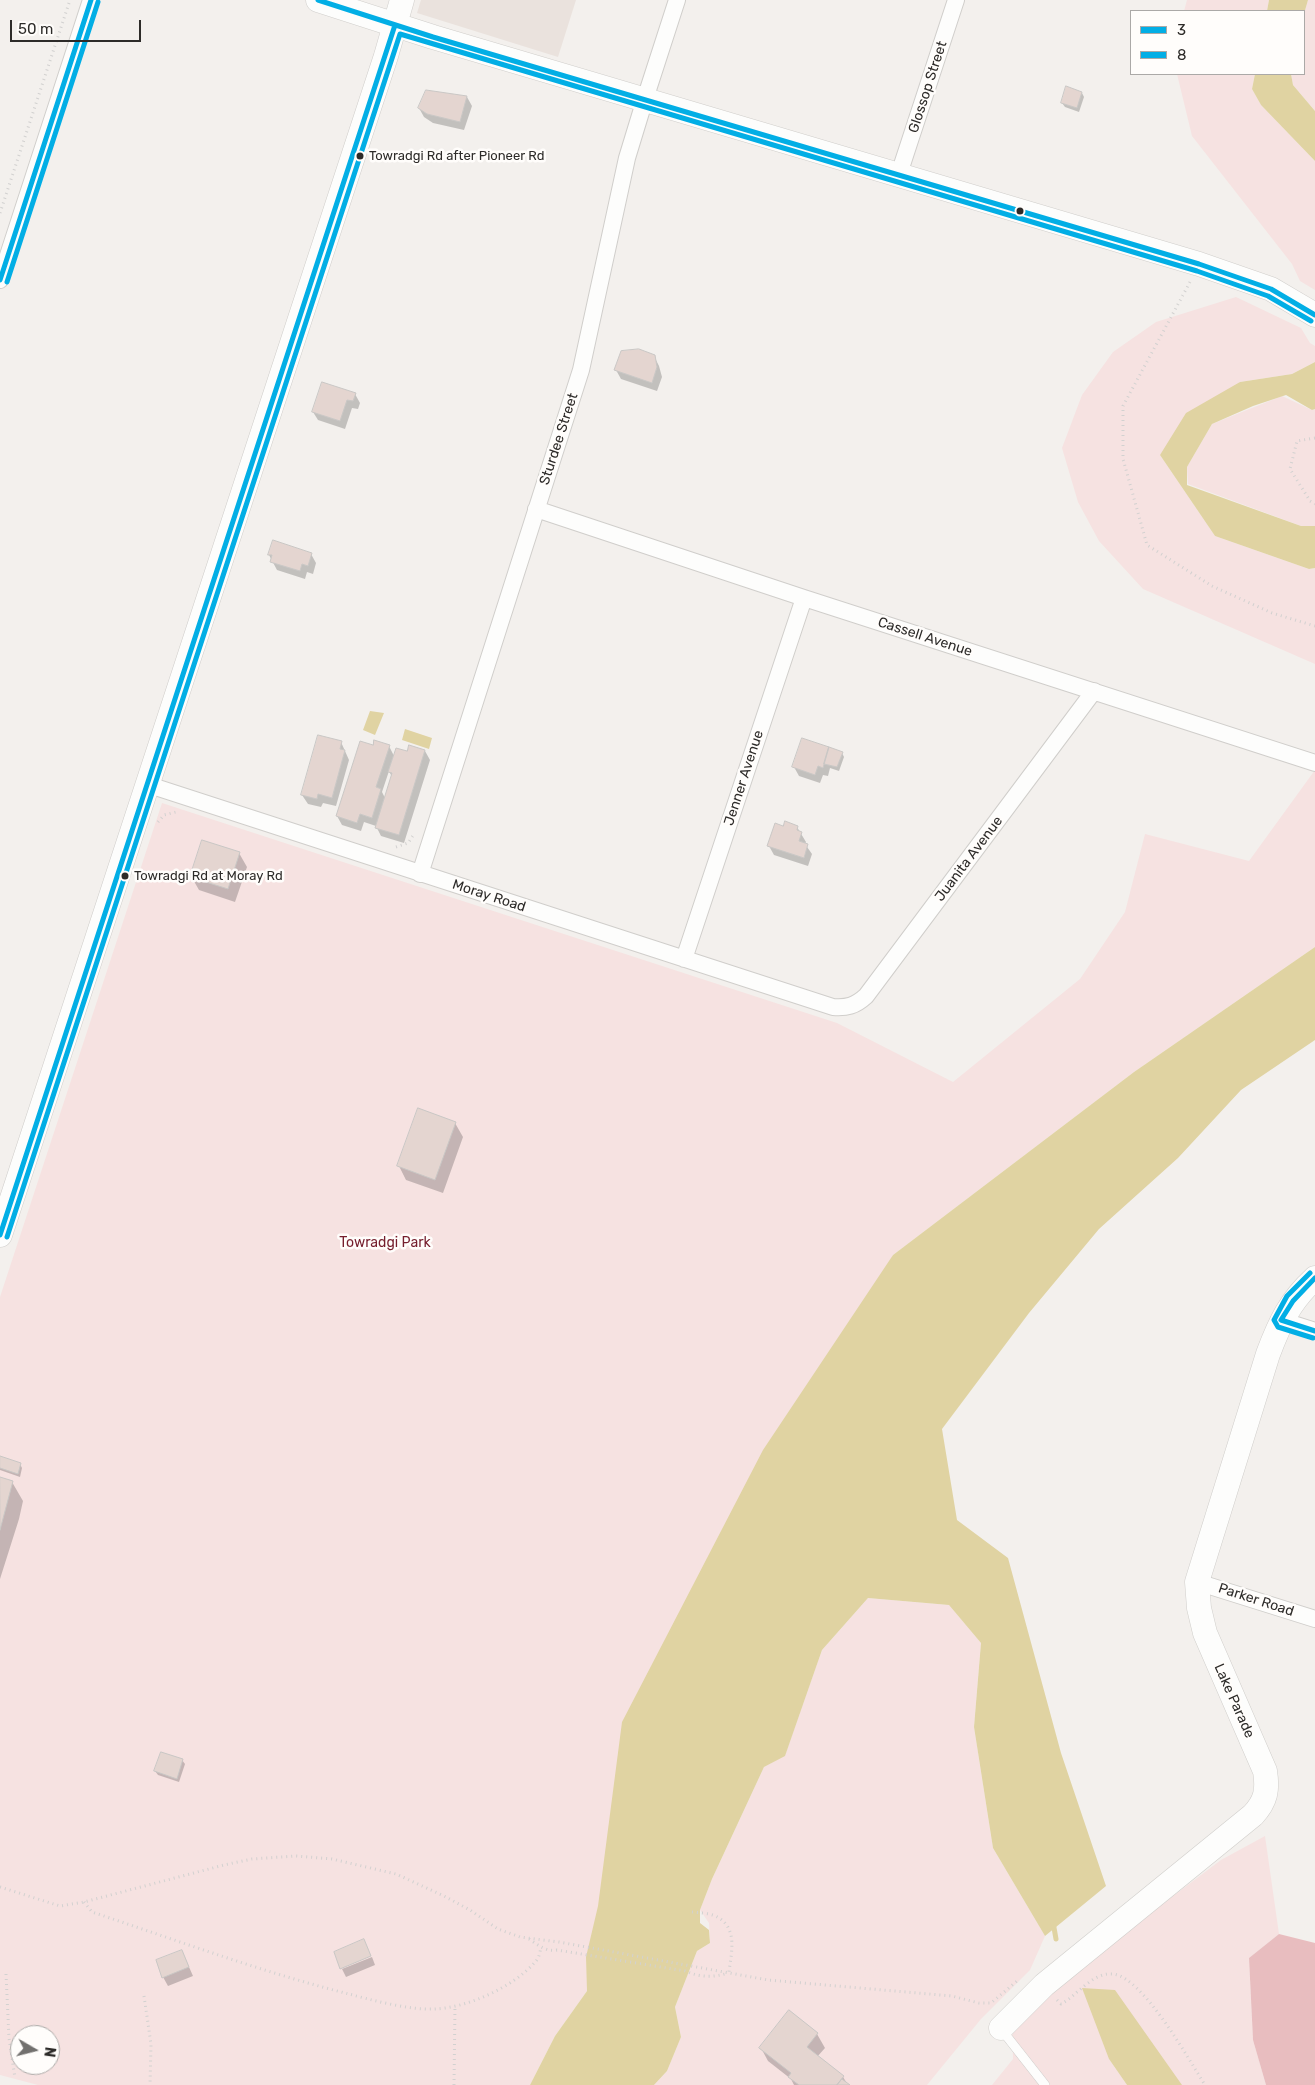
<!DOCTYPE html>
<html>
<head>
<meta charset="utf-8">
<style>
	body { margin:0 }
	#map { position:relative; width:1315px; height:2085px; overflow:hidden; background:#f3f0ed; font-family:Rubik,sans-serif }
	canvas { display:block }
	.legend { position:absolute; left:1130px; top:10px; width:175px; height:65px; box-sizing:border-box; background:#fffdfb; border:1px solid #aba9a7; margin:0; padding:6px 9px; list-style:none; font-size:15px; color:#2d2b29 }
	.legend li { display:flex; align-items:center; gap:10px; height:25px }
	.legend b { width:25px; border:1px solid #aba9a7 }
	.north { position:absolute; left:10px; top:2025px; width:50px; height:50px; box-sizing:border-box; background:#fffdfb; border:1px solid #aba9a7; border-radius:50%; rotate:98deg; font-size:14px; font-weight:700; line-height:20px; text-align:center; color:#2d2b29 }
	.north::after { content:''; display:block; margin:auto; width:18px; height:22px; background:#72706e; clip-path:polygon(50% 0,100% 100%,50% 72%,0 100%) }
	.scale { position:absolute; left:10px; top:20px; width:131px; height:22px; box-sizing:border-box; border:2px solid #2d2b29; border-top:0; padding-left:6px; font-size:15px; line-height:18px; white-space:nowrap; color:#2d2b29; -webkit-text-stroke:4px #fffdfb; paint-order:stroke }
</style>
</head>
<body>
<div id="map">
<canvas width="1315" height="2085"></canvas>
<ul class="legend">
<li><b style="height:6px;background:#02aee5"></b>3</li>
<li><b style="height:6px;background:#02aee5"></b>8</li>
</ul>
<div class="north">N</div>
<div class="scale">50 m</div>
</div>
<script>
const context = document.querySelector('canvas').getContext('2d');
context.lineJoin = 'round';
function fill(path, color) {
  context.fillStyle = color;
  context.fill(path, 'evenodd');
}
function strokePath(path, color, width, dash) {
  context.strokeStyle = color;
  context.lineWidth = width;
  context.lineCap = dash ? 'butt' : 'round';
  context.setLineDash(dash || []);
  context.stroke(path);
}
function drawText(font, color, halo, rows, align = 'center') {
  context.font = font + ' Rubik,sans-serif';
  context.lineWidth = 5;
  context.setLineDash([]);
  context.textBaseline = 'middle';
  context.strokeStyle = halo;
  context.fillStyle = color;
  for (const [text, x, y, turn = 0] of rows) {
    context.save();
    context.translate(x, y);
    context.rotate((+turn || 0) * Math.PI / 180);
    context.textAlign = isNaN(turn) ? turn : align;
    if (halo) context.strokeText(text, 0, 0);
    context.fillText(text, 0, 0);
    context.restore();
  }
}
fill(new Path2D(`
	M421,0H576L558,57L417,13Z`), '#eae2dd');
fill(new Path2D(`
	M1187,0H1269L1267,11H1184Z
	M1308,0H1315V111L1293,85L1291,74H1304V14Z
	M1177,74H1255L1252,89L1261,105L1315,161V290L1300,281L1292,264L1192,136Z
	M1236,297L1301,328L1310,343L1315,346V362L1292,374L1240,382L1160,455L1215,536L1309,569L1315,568V664L1143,589L1099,541L1078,502L1062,448L1082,395L1113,352L1156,322Z
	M1282,396L1312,410L1315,409V526H1301L1188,484L1187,467L1212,424Z
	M1315,770V947L1134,1072L893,1255L587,1991L555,2036L530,2085H38L0,2075V1297L162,803L837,1023L953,1082L1080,979L1125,912L1145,834L1249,861ZM20,2035H50V2065H20Z
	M868,1598L949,1605L981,1643L974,1727L993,1848L1045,1936L1030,1970L981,2019L927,2085H654L667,2071L681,2037L675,2007L697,1951L710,1943L709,1923L700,1910L712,1879L764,1767L785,1755L822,1650Z
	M1265,1836L1279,1934L1249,1958L1253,2040L1266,2085H1179L1109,2059L1127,2085H992L1013,2059L1012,2017L1221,1860Z`), '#f6e2e1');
fill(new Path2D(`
	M1279,1934L1315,1943V2085H1266L1253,2040L1249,1958Z`), '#e8bdbf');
fill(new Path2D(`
	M1269,0H1308L1304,14V11H1267Z
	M1255,74H1291L1293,85L1315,111V161L1261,105L1252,89Z
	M1315,362V409L1312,410L1286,395L1253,406L1212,424L1187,467V485L1301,526H1315V568L1309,569L1215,536L1160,455L1186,413L1240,382L1292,374Z
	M370,711L384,713L375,735L363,730Z
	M405,729L432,738L429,749L402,740Z
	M1315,947V1040L1241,1090L1178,1158L1099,1229L1029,1313L942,1429L957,1520L1008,1558L1061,1753L1106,1886L1045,1936L993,1848L974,1727L981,1643L949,1605L868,1598L822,1650L785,1756L764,1767L712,1879L700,1910V1923L709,1930L710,1943L697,1951L675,2007L681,2037L667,2071L654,2085H530L555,2036L587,1991L586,1957L598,1906L622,1722L763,1450L893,1255L1134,1072Z
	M1082,1988L1115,1990L1182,2085H1127L1109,2059Z`), '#e0d3a2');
fill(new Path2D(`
	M1082,93L1084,97L1079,112L1065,107L1062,103Z
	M467,97L472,106L464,130L433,123L424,117L419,108Z
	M654,356L659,366L662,377L657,391L621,379L616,370Z
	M355,394L360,403L358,409L352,408L345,429L318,420L313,412Z
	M274,542L311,554L316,563L313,574L307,572L305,579L277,570L269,555Z
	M341,742L349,760L336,806L323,803L321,807L308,804L302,795Z
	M389,746L394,756L425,751L430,760L404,843L381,836L376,826L364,822L361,831L342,825L337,816L373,747ZM389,771L392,777L385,798L382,792Z
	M842,753L844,757L839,771L830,768L828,776L823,775L820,783L799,776L794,767Z
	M784,827H797L806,842L805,844L812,854L808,866L774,855L769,846Z
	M239,853L247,867L235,902L199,890L191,876Z
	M455,1123L463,1137L443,1193L406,1180L399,1166Z
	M0,1457L20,1464L22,1468L20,1477L0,1470Z
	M0,1478L12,1482L23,1501L19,1519L0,1579Z
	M182,1760L185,1764L179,1782L158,1775L155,1771Z
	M182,1951L193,1976L168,1986L163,1977Z
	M372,1957L375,1965L346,1977L342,1969Z
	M789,2012L817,2034L825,2048L817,2057L843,2077L848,2085H794L791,2079L768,2061L761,2048Z`), '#0003');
strokePath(new Path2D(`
	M1053,1922L1056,1939`), '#e0d3a2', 5);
const building = new Path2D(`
	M1066,86L1082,92L1077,108L1061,103Z
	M426,90L467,96L460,122L427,114L418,108Z
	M639,349L655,355L657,367L652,383L614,370L621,351Z
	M322,382L356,393L353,401L347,400L340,421L312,412Z
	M273,540L312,553L308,566L302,564L300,571L270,562L272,555H268Z
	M318,735L342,741L340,749L345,750L332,798L318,794L317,799L301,795Z
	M802,738L829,747L823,768L818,766L815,775L792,767Z
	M374,740L390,745L376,787L381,789L372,818L360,814L357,823L336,816L360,741L373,745Z
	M409,745L425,750L399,835L375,828L392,773L388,772L396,748L407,751Z
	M829,747L843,752L837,767L824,764Z
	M785,821L798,826L797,830L802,832L799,841L808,844L804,858L767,846L775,823L783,826Z
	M202,840L240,852L228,889L190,877Z
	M418,1108L456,1122L435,1180L397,1166Z
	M0,1456L21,1463L18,1474L0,1468Z
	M0,1477L13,1481L0,1530Z
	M161,1752L183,1759L177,1779L154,1771Z
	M364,1939L371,1956L340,1969L334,1952Z
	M182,1950L189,1967L162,1978L156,1960Z
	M789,2010L818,2033L807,2047L844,2076L837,2085H799L788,2077L791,2073L759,2048Z
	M842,2079L850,2085H837Z`);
fill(building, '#e4d5d0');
strokePath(building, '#c9c7c5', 1);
const service = new Path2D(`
	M1001,2029L1045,2085`);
const minor = new Path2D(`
	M899,174L956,0
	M0,280L91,0
	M536,509L804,598L1315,763
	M146,784L833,1007C847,1008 855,1006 866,996L1094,691
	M420,874L581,370L627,158L645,99L677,0
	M684,959L804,598
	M1281,1320L1315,1331
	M1197,1582L1315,1619`);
const secondary = new Path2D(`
	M318,0L433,37L1199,264L1271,289L1315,315
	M0,1235L386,56L402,0
	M1001,2028L1044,1985L1253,1815C1266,1801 1268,1790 1265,1771L1205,1633L1199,1608L1197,1582L1268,1354C1280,1322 1290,1301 1315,1278`);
strokePath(service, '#d0cecb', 10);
strokePath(minor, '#d0cecb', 18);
strokePath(secondary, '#d0cecb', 25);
strokePath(new Path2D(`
	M0,213L70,0
	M1190,282L1123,406V459L1147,545L1212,586L1272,613L1315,626
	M1315,438L1297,441L1290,469L1310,501L1315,504
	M158,822L164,815L176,812
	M396,847L408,843L414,834
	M0,1887L60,1906L84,1902L224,1865L252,1859L296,1856L332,1859L396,1874L444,1896L470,1910L498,1929L520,1937L559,1942L768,1980L952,1996L979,2003H991L1017,1981
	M84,1902L92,1912C176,1940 259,1971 345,1993C372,2000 407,2010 434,2009C467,2008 514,1987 536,1961C539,1958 540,1952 541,1947
	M692,1912C700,1913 712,1913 719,1918C738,1930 731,1954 729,1972
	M529,1939C538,1945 546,1952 557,1950L685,1971C699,1977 713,1978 728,1973
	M6,1974L9,2038L15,2078
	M144,1996L151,2044L150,2085
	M1057,2000L1061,2004C1077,1996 1092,1972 1113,1974C1143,1977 1189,2060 1205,2085
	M454,2085L455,2005`), '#d2d1d0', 3, [1, 4]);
strokePath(service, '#fdfdfc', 9);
strokePath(minor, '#fdfdfc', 16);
strokePath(secondary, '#fdfdfc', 24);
strokePath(new Path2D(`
	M318,0L433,37L1199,264L1271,289L1315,315
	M0,280L91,0
	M0,1235L395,25
	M1315,1278L1293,1301L1281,1320L1315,1331`), '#02aee5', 5);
strokePath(new Path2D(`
	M7,282L98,2
	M7,1237L400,34L1197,271L1268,296L1311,321
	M1310,1273L1287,1296L1274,1320L1278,1327L1313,1338`), '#02aee5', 5);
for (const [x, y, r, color] of [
	[360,156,4.5,"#2d2b29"],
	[1020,211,4.5,"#2d2b29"],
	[125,876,4.5,"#2d2b29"]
]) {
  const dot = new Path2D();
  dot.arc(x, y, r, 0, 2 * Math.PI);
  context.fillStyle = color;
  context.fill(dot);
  strokePath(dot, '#fffdfb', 2);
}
drawText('13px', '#2d2b29', '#fffdfb', [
	["Towradgi Rd after Pioneer Rd",369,156],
	["Towradgi Rd at Moray Rd",134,876]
], 'left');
drawText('14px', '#2d2b29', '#fffdfb', [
	["Glossop Street",928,87,-72],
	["Sturdee Street",559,439,-72],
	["Cassell Avenue",925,637,18],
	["Jenner Avenue",744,778,-72],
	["Juanita Avenue",969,859,-53],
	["Moray Road",489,896,18],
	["Parker Road",1256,1600,18],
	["Lake Parade",1234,1701,66]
]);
drawText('14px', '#751e2d', '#fffdfb', [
	["Towradgi Park",385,1243]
]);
</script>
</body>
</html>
